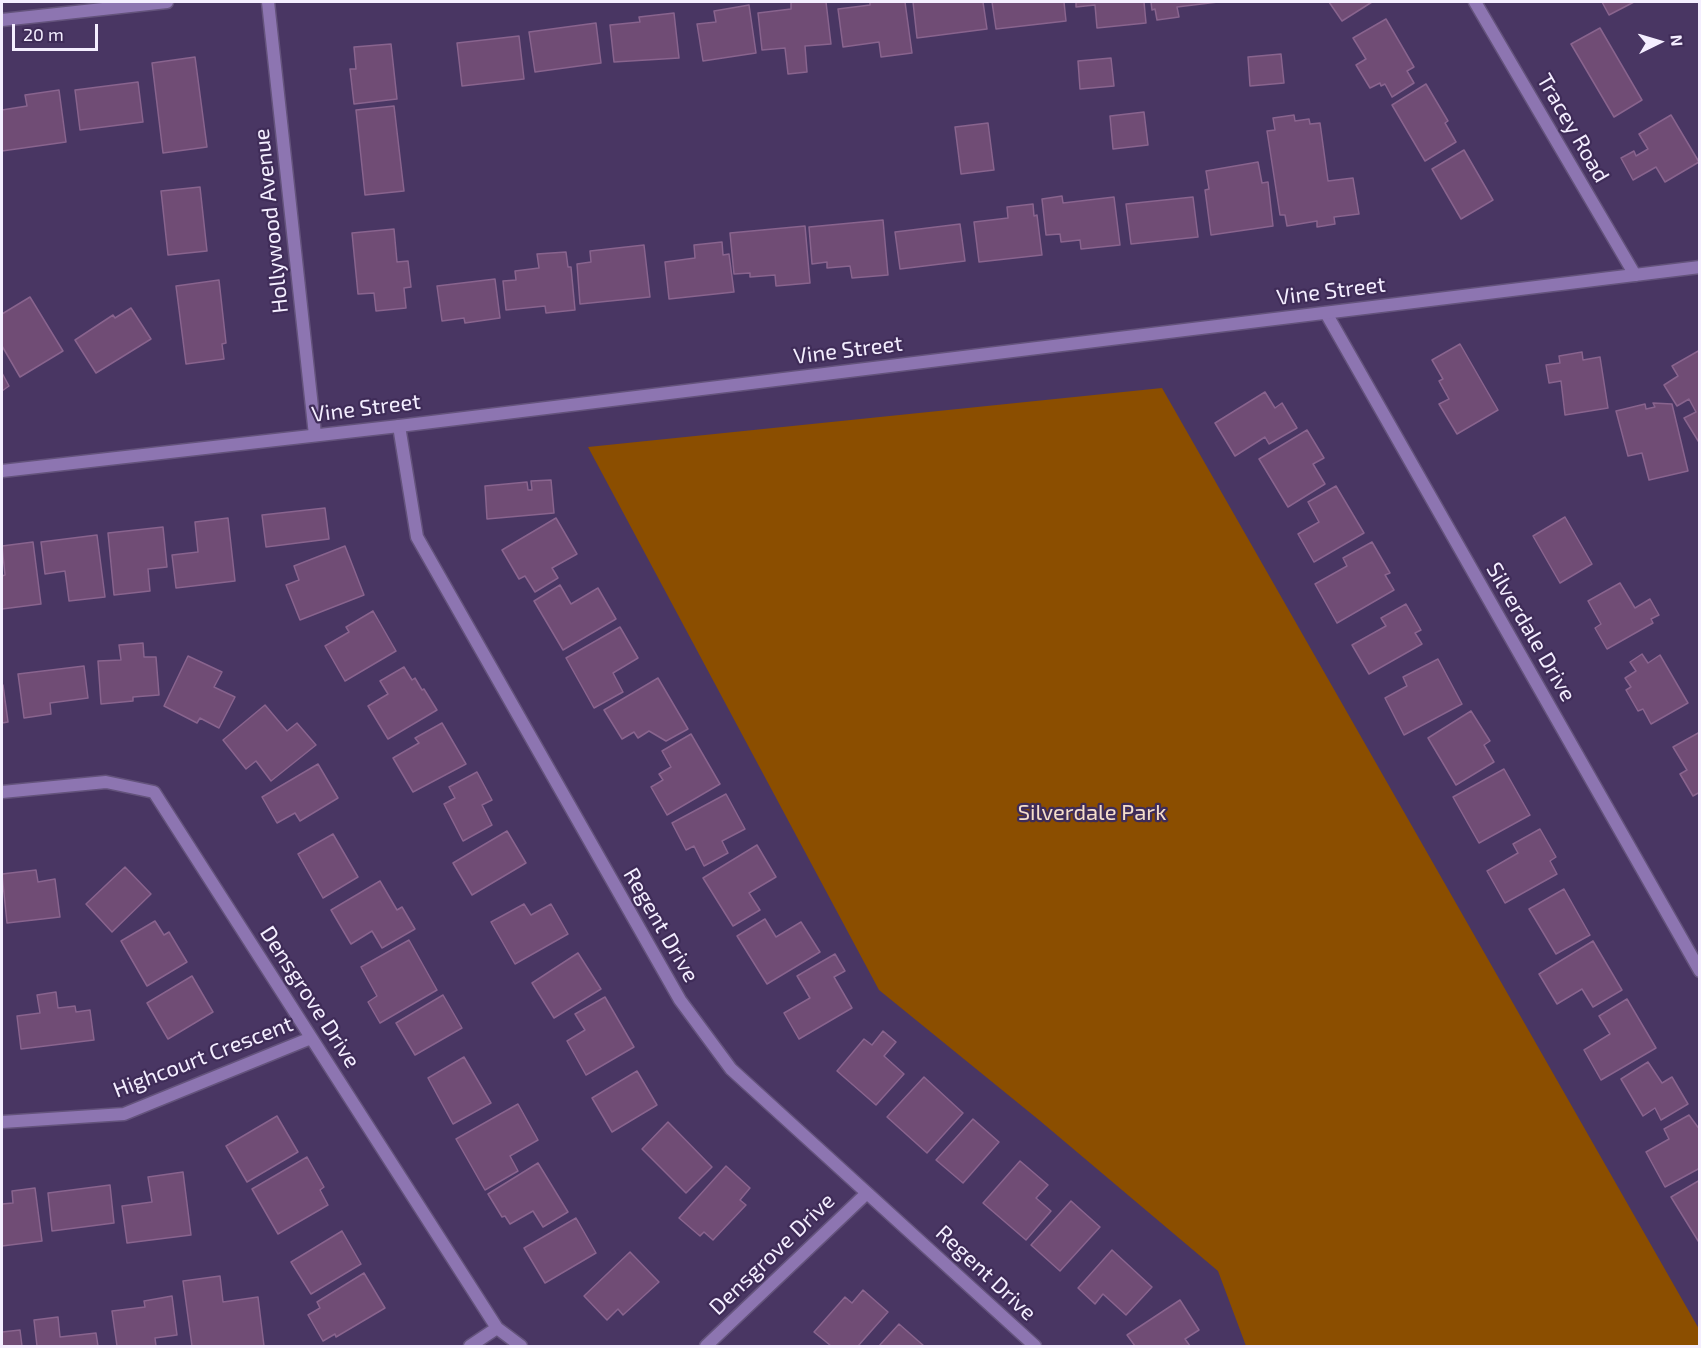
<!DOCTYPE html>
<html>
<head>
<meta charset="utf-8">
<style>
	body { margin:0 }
	#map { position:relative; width:1701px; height:1348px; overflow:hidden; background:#493663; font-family:"Exo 2",sans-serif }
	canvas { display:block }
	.frame { position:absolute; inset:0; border:3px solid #f4eeff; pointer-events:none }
	.north { position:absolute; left:1629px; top:12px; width:60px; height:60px; -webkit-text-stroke:4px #3f2c58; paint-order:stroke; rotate:85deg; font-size:16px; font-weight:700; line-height:24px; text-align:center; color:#f4eeff }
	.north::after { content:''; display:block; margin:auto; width:21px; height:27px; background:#f4eeff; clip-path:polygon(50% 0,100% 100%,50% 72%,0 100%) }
	.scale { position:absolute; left:12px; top:24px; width:86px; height:27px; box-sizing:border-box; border:3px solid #f4eeff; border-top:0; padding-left:8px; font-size:18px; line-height:21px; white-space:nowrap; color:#f4eeff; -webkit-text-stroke:4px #3f2c58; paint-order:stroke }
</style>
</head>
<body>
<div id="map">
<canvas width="1701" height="1348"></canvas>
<div class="frame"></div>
<div class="north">N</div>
<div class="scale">20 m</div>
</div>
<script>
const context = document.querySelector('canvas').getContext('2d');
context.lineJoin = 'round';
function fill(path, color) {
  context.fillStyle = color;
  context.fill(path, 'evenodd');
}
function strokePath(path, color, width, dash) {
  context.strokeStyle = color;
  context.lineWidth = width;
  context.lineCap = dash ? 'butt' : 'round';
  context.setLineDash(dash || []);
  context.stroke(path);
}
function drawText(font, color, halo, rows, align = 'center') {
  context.font = font + ' "Exo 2",sans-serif';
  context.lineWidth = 4.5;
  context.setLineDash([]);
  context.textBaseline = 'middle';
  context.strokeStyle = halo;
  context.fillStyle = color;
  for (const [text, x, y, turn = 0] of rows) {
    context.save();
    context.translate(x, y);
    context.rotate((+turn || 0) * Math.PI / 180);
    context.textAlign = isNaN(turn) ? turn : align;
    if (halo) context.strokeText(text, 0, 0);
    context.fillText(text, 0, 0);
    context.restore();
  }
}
fill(new Path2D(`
	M1162,388L1699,1329V1346H1246L1218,1271L1039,1120L879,990L588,447Z`), '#8b4e00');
const building = new Path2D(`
	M791,2H826L831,44L805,46L807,72L788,74L785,48L762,50L758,13L791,9Z
	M870,2H905L912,53L881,57L879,42L843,47L838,9L870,5Z
	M913,2H983L987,29L917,38Z
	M992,2H1064L1066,21L996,29Z
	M1076,2H1144L1146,23L1097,28L1095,5L1076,7Z
	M1151,2H1218L1177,7L1179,17L1157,20L1155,9L1152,10Z
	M1329,2H1372L1342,21Z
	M1602,2H1634L1609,15Z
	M749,5L756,53L703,61L697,24L716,22L714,11Z
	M674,13L679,58L614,62L610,25L640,22L639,17Z
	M1386,19L1414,67L1407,71L1414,83L1392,97L1385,84L1381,86L1380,83L1370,88L1356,65L1366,59L1353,38Z
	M596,23L601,63L535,72L529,32Z
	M1600,28L1642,100L1614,117L1571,44Z
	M519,36L524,79L462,86L457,43Z
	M391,44L397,99L354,104L350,69H356L354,47Z
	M1281,54L1284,83L1250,86L1248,57Z
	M195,57L207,147L163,153L152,63Z
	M1111,58L1114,86L1080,89L1078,61Z
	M138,82L143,122L80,130L75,90Z
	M1426,84L1448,121L1445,123L1456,142L1425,161L1392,105Z
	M59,90L66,142L2,151V110L27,106L25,95Z
	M394,106L404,191L365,195L356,110Z
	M1144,112L1148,145L1113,149L1110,116Z
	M1294,115L1295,121L1309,119L1310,124L1320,123L1328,181L1353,178L1359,214L1334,217L1335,224L1317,227V221L1287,226L1285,215H1280L1267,131L1275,130L1273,118Z
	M1671,115L1699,162L1665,182L1656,167L1633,180L1621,158L1634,151L1636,156L1648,149L1639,134Z
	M988,123L994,170L961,174L955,127Z
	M1464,150L1493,200L1461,219L1432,169Z
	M1258,162L1262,183L1268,182L1273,226L1211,235L1205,190L1209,189L1206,171Z
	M200,187L207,251L168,255L161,191Z
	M1062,196L1063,203L1114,197L1120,245L1081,249L1080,240L1061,242L1060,234L1046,235L1042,199Z
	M1193,197L1198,237L1131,244L1126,204Z
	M1033,204L1034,216L1037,215L1042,255L979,262L974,222L1008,218L1007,207Z
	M883,220L888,275L852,278L850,266L827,268V262L812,264L809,227Z
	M960,224L965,261L900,269L895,232Z
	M805,226L810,283L776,286L775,275L750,277V273L734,274L730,233Z
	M394,229L397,262L408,261L411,287L404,288L406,308L376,311L374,293L358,294L352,233Z
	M722,242L723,255L729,254L734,292L669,299L665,262L695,258L694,245Z
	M644,245L650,297L580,304L577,264L591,262L590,251Z
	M566,252L568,267H571L575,310L546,313L545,306L506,310L503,281L516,280L515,271L539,268L537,254Z
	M495,279L500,318L465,323L464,318L442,321L437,286Z
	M219,280L226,343L222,344L224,359L186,364L176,286Z
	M30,297L63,351L20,377L2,346V314Z
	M131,308L151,339L96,373L75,340L113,315L115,318Z
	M1460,344L1498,410L1457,434L1439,404L1449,399L1439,381L1443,379L1432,360Z
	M1700,350V444L1684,418L1696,412L1689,399L1677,406L1664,385L1678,376L1672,366Z
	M1582,352L1583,360L1600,357L1608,408L1565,415L1561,381L1549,383L1546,365L1560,363L1559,356Z
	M2,373L9,386L2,391Z
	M1265,392L1275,408L1282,403L1297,428L1269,444L1265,437L1235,456L1215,423Z
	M1653,403L1672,404L1688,471L1649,480L1642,453L1628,456L1616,411L1645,404L1646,409L1655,407Z
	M1307,430L1324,458L1313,464L1325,484L1288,507L1259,459Z
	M551,480L554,513L487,519L485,486L527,482L528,490H532L531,481Z
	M1336,486L1364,533L1314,562L1298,534L1319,522L1308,502Z
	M325,508L329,539L266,547L262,515Z
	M1565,517L1592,564L1560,583L1533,536Z
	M228,518L235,581L176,588L172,555L198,552L195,522Z
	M556,518L577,554L552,568L558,578L535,592L525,576L519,579L502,550Z
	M163,527L167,567L148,569L150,591L114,595L108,533Z
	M97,535L105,597L69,601L65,571L45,574L41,542Z
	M33,542L41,604L2,609V576L5,575L2,546Z
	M1372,542L1390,573L1385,575L1394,590L1337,623L1315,584L1347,566L1343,558Z
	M345,546L364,595L300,620L286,585L299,580L294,566Z
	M1620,583L1635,608L1650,599L1659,615L1651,619L1653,623L1607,649L1595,628L1601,624L1588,601Z
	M560,585L571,604L598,588L616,619L563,650L534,601Z
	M1406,604L1421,630L1415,633L1422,644L1369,674L1352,645L1386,626L1381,618Z
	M373,611L396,651L345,681L325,646L349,632L346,627Z
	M620,627L638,658L613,673L623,692L594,708L566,658Z
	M143,643L144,657H156L159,695L133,697V701L101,704L98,661L121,660L119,645Z
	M1642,654L1648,663L1660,655L1688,703L1651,724L1643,709L1638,711L1626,690L1631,687L1625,678L1636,671L1630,662Z
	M188,656L222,672L214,687L235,697L219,728L200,718L197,723L164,706Z
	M1438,659L1462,704L1404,735L1385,698L1407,686L1403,677Z
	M84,666L88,698L50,703L51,714L24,718L18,674Z
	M404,667L412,680L415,678L422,690L424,689L437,710L388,739L368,706L388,694L380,681Z
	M658,678L688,729L666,741L649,731L638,738L634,732L622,739L604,710Z
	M3,685L8,722L2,723V686Z
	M265,705L287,731L297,723L316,745L271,781L256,761L246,769L223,740Z
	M1471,711L1490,741L1484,745L1494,762L1456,785L1428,738Z
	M442,723L466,764L413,792L393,758L419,743L415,738Z
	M1700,732V792L1693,796L1680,774L1687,770L1673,747Z
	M691,734L720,784L667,815L651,787L663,780L659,774L671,767L662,751Z
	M318,764L338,798L300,821L295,813L277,823L262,797Z
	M1504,769L1530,815L1479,843L1453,797Z
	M477,772L492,800L482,805L492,825L463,841L444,804L455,798L449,787Z
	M726,794L745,829L722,841L728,853L704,866L694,846L686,850L672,823Z
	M1540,829L1556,857L1550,861L1557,874L1505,903L1487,871L1518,853L1513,844Z
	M507,831L526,863L472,895L453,863Z
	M333,834L358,877L323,898L298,854Z
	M757,845L776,877L749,893L760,910L733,926L703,878Z
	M125,867L151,894L112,932L86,904Z
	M36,870L38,882L55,879L60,917L7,923L2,874Z
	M380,881L397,910L402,907L415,929L382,948L372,931L351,944L331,910Z
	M1564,889L1590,935L1556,954L1529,909Z
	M524,904L531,915L551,904L568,934L515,964L491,922Z
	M765,919L776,937L801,922L820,952L767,984L737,936Z
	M155,921L164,935L169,932L187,962L147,986L121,941Z
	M409,940L437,990L380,1023L368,1002L377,996L361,967Z
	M1593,941L1622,990L1593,1007L1582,989L1557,1004L1539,974Z
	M578,953L601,989L554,1018L532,983Z
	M835,954L845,971L834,977L852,1008L799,1039L784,1013L810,998L797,976Z
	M192,976L213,1012L168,1039L147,1003Z
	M56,992L58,1008L75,1006L76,1012L90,1010L94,1040L21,1049L17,1016L40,1013L37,995Z
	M443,995L462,1028L415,1055L396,1023Z
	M605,997L634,1047L586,1075L567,1041L585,1030L575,1014Z
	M1627,999L1656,1048L1601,1080L1584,1050L1610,1034L1599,1016Z
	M883,1031L896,1042L884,1056L904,1074L876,1105L837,1071L864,1039L872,1045Z
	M464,1057L491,1103L453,1124L428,1078Z
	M1648,1062L1662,1083L1672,1077L1688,1104L1661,1120L1655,1108L1643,1116L1621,1079Z
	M637,1071L657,1105L612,1132L592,1098Z
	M924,1077L963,1113L927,1153L887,1117Z
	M518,1104L538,1140L510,1156L518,1171L485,1190L456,1139Z
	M1689,1115L1700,1130V1168L1665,1187L1646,1152L1669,1139L1664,1129Z
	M277,1116L298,1152L247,1182L226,1146Z
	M973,1119L999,1142L963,1183L936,1160Z
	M668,1122L712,1167L686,1193L642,1149Z
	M307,1157L324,1187L320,1190L328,1205L278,1234L252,1189Z
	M1020,1161L1048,1185L1036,1198L1051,1211L1026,1240L983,1203Z
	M538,1163L568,1212L543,1227L533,1211L510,1224L505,1216L502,1217L488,1194Z
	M726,1166L750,1188L740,1200L746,1205L713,1240L704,1232L700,1236L679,1218Z
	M183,1172L191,1235L127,1243L122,1206L152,1202L148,1177Z
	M1700,1180V1244L1671,1197Z
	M110,1185L114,1223L52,1231L48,1193Z
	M35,1188L42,1241L2,1246V1204L13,1203L12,1191Z
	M1071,1201L1100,1227L1060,1271L1031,1245Z
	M576,1218L596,1253L545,1283L524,1248Z
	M342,1231L361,1264L311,1294L291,1262Z
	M1112,1250L1152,1287L1126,1315L1103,1294L1095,1304L1078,1288Z
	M630,1252L659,1282L623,1315L618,1309L607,1320L584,1296Z
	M364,1273L385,1308L336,1337L335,1334L323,1341L308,1315L320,1308L317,1302Z
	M220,1276L223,1302L258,1297L264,1346H192L183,1281Z
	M863,1290L888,1312L858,1346H831L814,1332L845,1297L852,1303Z
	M172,1296L177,1335L155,1338L156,1346H117L112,1311L145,1307L144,1301Z
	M1180,1300L1199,1330L1185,1339L1190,1346H1135L1127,1335Z
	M58,1317L60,1337L96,1333L98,1346H37L34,1320Z
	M899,1324L924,1346H879Z
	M20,1330L22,1346H2V1332Z`);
fill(building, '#704c75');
strokePath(building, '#89648e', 1.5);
const minor = new Path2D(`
	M268,2L315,435
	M1475,2L1635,275
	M2,20L167,2
	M1326,313L1700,971
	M399,426L417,537L680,1000L731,1069L1035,1346
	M2,792L106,782L154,792L497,1328L521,1346
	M2,1122L124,1114L311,1038
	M470,1346L497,1328
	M706,1346L867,1193`);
const tertiary = new Path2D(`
	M2,471L399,426L1700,267`);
strokePath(minor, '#64537c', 15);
strokePath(tertiary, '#64537c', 15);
strokePath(minor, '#8d75b1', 12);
strokePath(tertiary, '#8d75b1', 12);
drawText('22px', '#f4eeff', '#3f2c58', [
	["Tracey Road",1573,128,60],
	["Hollywood Avenue",271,221,-96],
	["Vine Street",1331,291,-7],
	["Vine Street",848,350,-7],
	["Vine Street",366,408,-7],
	["Silverdale Drive",1531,632,60],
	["Regent Drive",661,925,60],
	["Densgrove Drive",310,997,57],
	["Highcourt Crescent",203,1057,-21],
	["Densgrove Drive",772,1254,-44],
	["Regent Drive",986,1273,43]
]);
drawText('22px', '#f5decb', '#3f2c58', [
	["Silverdale Park",1092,813]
]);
</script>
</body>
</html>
